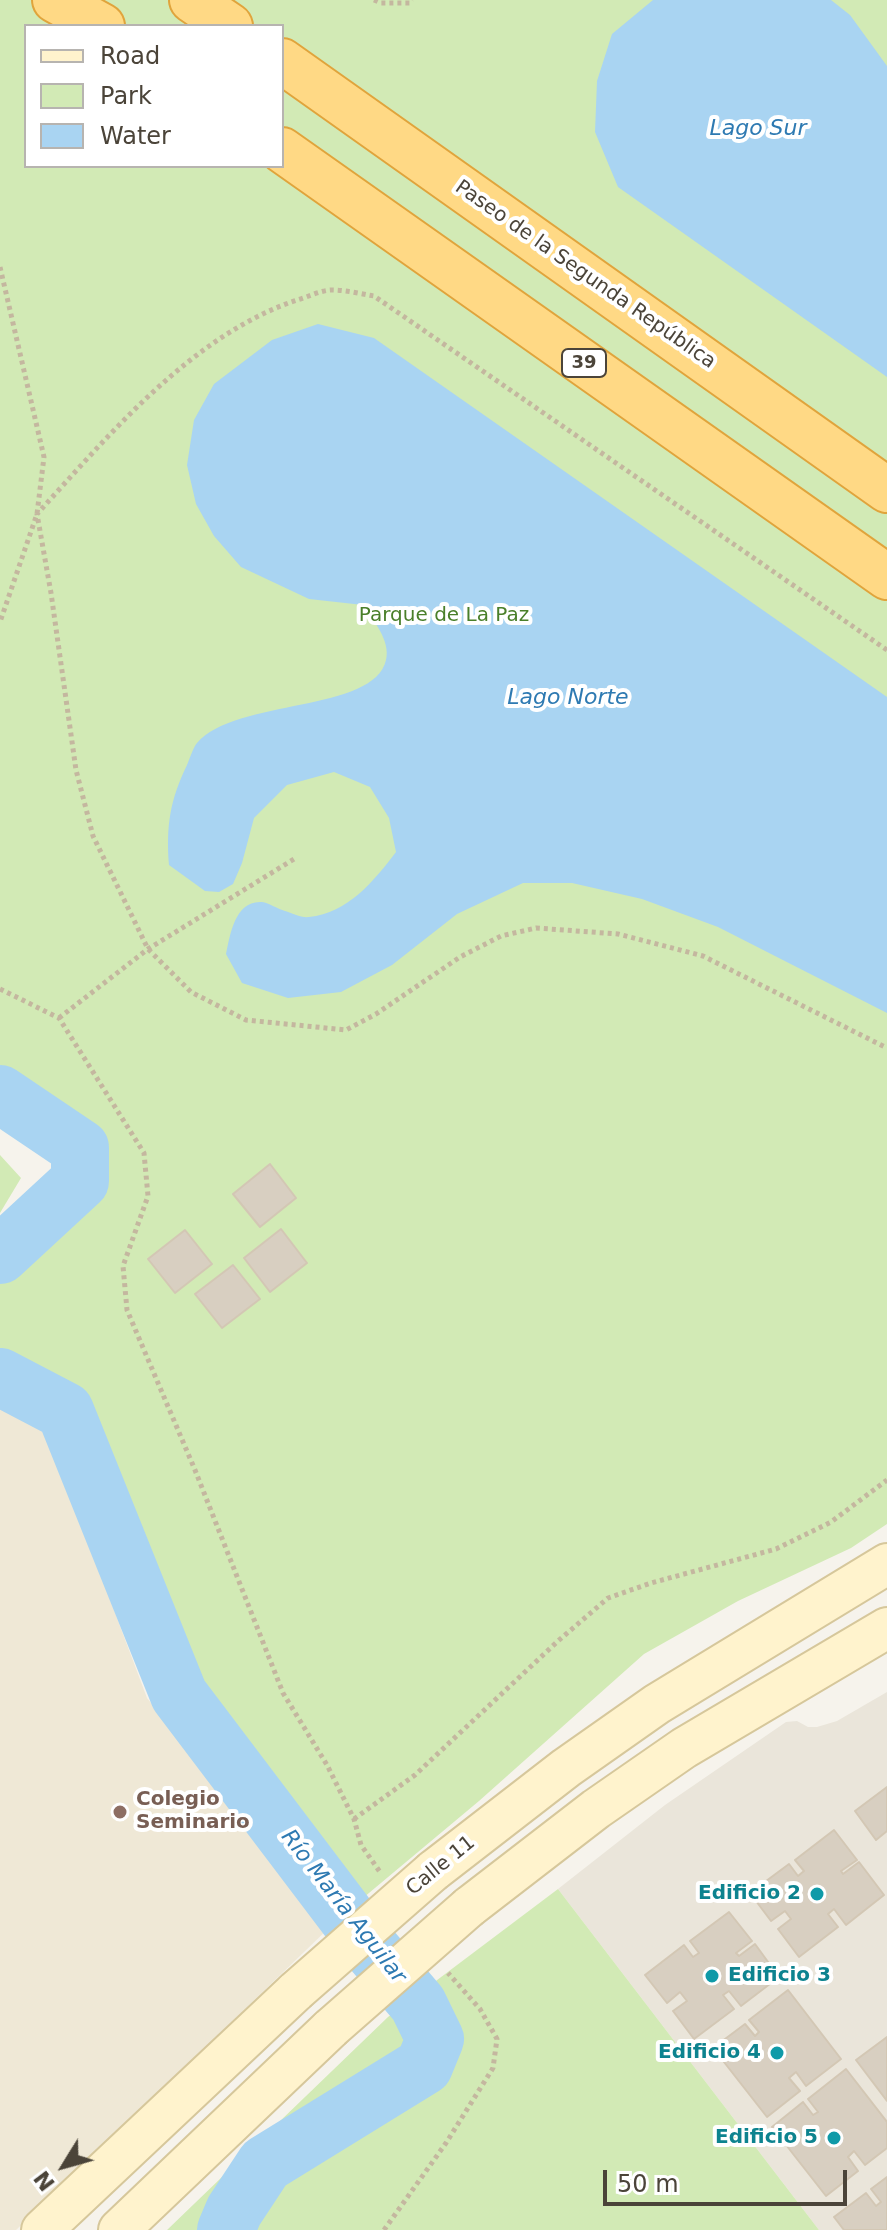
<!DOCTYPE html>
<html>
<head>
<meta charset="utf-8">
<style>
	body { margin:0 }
	#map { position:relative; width:887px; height:2230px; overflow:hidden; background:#f6f3ec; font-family:"DejaVu Sans",sans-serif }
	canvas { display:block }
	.legend { position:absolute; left:24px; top:24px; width:260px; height:144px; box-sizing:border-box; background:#fff; border:2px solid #b7b4b0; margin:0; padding:10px 14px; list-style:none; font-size:24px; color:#4b4439 }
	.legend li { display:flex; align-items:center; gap:16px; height:40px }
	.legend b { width:40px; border:2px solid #b7b4b0 }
	.north { position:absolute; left:24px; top:2126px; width:80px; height:80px; -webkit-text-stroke:6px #fff; paint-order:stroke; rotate:233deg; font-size:22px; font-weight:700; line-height:32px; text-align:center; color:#4b4439 }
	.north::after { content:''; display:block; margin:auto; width:28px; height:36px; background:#4b4439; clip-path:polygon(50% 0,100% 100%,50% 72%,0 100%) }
	.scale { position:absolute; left:603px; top:2170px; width:244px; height:36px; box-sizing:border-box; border:4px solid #4b4439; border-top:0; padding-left:10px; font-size:24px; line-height:28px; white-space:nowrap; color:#4b4439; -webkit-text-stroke:6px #fff; paint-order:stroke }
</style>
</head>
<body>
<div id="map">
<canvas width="887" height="2230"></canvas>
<ul class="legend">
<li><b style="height:10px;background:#fff3cd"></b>Road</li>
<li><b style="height:22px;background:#d2eab5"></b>Park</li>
<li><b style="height:22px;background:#a9d4f2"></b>Water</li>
</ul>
<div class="north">N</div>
<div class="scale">50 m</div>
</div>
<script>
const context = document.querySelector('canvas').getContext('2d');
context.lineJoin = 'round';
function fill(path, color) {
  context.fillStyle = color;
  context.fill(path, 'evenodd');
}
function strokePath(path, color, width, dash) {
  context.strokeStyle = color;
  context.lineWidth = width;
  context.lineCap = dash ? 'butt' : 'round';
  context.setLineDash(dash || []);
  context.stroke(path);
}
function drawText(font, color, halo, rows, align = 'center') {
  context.font = font + ' "DejaVu Sans",sans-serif';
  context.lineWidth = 8;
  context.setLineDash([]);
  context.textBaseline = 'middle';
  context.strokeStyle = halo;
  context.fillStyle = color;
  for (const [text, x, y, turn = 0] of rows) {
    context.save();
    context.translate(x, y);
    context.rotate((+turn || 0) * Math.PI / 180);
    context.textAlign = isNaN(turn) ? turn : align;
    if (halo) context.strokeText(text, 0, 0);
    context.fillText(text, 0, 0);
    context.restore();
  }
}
fill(new Path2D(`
	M887,1692V2230H819L558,1889L665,1805L786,1722L797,1721L808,1727H817L837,1721Z`), '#eae5da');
fill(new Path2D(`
	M0,1402L46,1429L147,1698L332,1925L16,2230H0Z`), '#efe8d6');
fill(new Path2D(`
	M0,0H887V1524L851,1548L738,1601L644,1654L479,1801L363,1898L202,1680L88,1416L56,1382L0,1352V1282L93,1189L108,1144L0,1065ZM26,26H282V166H26Z
	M0,1155L21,1178L0,1213Z
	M558,1889L819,2230H167L388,2017Z`), '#d2eab5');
fill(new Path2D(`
	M653,0H831L850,15L887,66V377L618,187L595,132L597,81L612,34Z
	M318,324L374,338L887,697V1013L718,927L642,899L572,883H523L457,914L392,965L341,992L288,998L242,983L226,954C230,935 235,900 262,902C269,903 278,909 285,911C292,913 301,918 309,917C348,913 374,881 396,852L389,818L370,787L334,772L287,785L254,818L242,863L233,884L219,892L205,891L169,865C166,826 170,800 187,765C190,758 193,748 197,743C236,698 374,713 386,660C391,641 373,620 363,605L309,599L241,567L214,536L196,504L187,465L194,420L214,384L272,340Z`), '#a9d4f2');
strokePath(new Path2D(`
	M0,1094L80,1148V1181L0,1255
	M0,1377L65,1411L179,1695L372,1950L418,2004L435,2039L424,2066L265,2164L234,2211L226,2230`), '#a9d4f2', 58);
const building = new Path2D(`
	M270,1164L296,1198L260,1227L233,1194Z
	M281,1229L307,1263L270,1292L244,1258Z
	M185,1230L212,1264L175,1293L148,1259Z
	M233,1265L260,1299L222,1328L195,1294Z
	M887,1787V1831L876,1840L855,1811Z
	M834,1830L857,1860L841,1871L843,1874L859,1862L884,1895L846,1925L834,1909L828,1914L838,1927L799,1957L778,1929L791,1919L785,1911L771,1921L750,1893L789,1864L798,1876L804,1871L795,1860Z
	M729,1912L752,1941L736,1953L739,1956L755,1944L779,1977L741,2006L729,1991L723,1995L734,2009L694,2039L673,2011L687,2001L680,1992L667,2003L645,1975L684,1945L693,1957L699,1953L690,1941Z
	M788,1990L841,2059L806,2086L796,2072L789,2078L800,2091L767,2117L713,2048L745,2024L755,2036L759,2032L749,2020Z
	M887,2037V2101L856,2060Z
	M846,2069L887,2122V2148L865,2165L854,2151L848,2157L858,2171L826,2196L772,2127L803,2102L813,2115L818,2112L808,2099Z
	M887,2177V2230H844L834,2217L866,2193L876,2206L881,2202L871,2189Z`);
fill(building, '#d8cfc1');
strokePath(building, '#d3c7b4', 2);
const secondary = new Path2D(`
	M433,1871L566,1768L657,1704L887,1564
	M469,1907L596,1809L684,1748L887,1628
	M42,2230L296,1991
	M119,2230L331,2028`);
const trunk = new Path2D(`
	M55,0L102,26
	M192,0L230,26
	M282,61L887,490
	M282,150L887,577`);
strokePath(secondary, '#d6c79b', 44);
strokePath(trunk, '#e0a43c', 48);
strokePath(new Path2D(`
	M374,0L381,3H410L412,0
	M0,267L44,457L37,514L0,622
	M887,650L374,296C361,294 346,290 332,290C321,290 308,297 297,300C192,335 109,435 37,514L51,593L76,770L93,836L148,949L191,992L246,1020L346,1030L376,1014L460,957L501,936L536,928L618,934L703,956L887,1048
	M0,989L59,1018L144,1153L148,1196L123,1266L127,1310L195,1470L283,1693L327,1765L354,1819L361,1845L380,1872
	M59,1018L148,949L294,859
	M354,1819L415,1775L558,1641L608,1598L651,1583L776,1549L831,1522L887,1480
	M384,2230L446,2143L493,2068L497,2039L480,2009L448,1973`), '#c4b79f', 5, [4, 4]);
strokePath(secondary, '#fff3cd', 40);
strokePath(trunk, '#ffd985', 44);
const secondaryBridge = new Path2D(`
	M296,1991L433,1871
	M331,2028L469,1907`);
strokePath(secondaryBridge, '#d6c79b', 44, []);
strokePath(secondaryBridge, '#fff3cd', 40);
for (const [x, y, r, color] of [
	[120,1812,8,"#8d6e63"],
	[817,1894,8,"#0f9aa8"],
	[712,1976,8,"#0f9aa8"],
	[777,2053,8,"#0f9aa8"],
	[834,2138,8,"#0f9aa8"]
]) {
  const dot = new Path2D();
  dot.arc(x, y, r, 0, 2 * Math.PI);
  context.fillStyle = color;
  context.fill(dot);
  strokePath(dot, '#fff', 3);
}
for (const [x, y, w] of [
	[584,363,44]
]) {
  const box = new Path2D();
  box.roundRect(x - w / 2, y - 14, w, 28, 6);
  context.fillStyle = '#fff';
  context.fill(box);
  strokePath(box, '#4b4439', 2);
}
drawText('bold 18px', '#4b4439', null, [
	["39",584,363]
]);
drawText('20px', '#4b4439', '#fff', [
	["Paseo de la Segunda República",585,275,35],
	["Calle 11",441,1866,-39]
]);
drawText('20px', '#4a7f2a', '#fff', [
	["Parque de La Paz",444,616]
]);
drawText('bold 20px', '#785e54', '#fff', [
	["Colegio",136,1800],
	["Seminario",136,1823]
], 'left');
drawText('bold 20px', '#0d838f', '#fff', [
	["Edificio 2",801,1894],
	["Edificio 3",728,1976,"left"],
	["Edificio 4",761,2053],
	["Edificio 5",818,2138]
], 'right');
drawText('italic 22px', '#2e7ab2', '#fff', [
	["Lago Sur",758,129],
	["Lago Norte",568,698],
	["Río María Aguilar",343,1907,52]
]);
</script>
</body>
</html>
